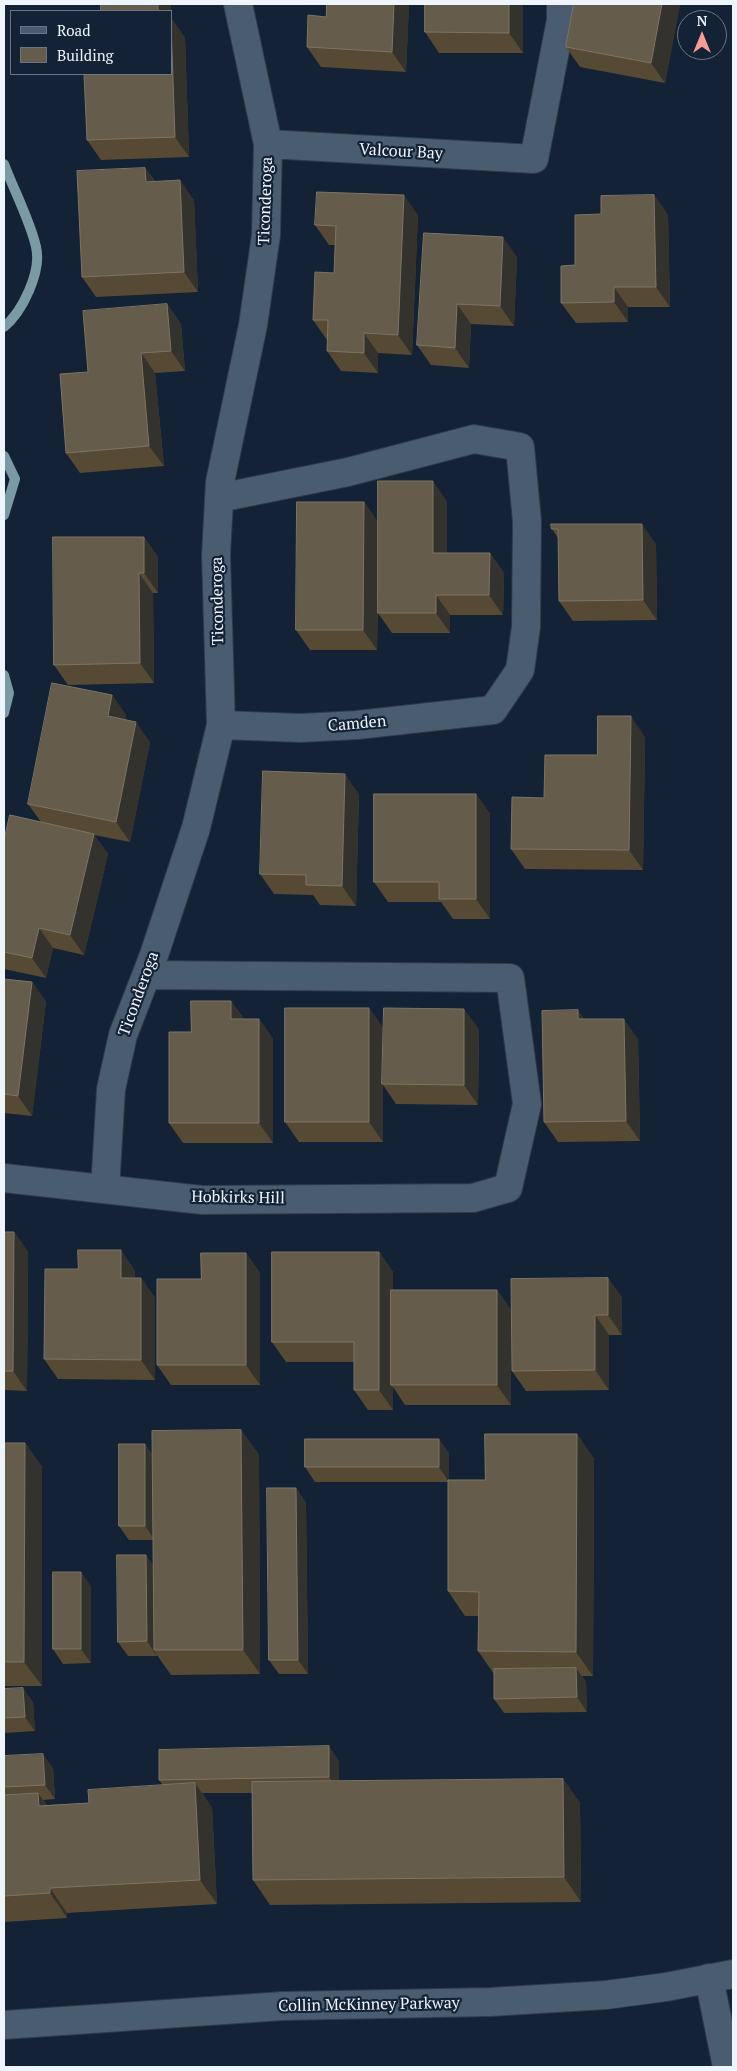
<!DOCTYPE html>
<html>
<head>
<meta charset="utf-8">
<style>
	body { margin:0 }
	#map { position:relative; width:737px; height:2071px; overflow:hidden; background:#132234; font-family:"PT Serif",serif }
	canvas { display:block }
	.frame { position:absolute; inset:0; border:5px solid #eff5fd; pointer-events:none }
	.legend { position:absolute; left:10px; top:10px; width:162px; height:65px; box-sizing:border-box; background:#132234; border:1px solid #6b7684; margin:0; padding:6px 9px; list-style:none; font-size:15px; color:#eff5fd }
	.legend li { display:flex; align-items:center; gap:10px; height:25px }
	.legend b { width:25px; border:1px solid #6b7684 }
	.north { position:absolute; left:677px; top:10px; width:50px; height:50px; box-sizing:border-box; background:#132234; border:1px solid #6b7684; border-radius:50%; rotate:0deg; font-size:14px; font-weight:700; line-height:20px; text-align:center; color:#eff5fd }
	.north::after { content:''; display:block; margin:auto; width:18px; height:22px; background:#f59c94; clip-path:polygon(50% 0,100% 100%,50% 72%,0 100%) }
</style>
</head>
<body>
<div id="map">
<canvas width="737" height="2071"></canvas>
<div class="frame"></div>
<ul class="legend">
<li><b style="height:6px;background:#4a5c70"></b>Road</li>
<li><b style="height:14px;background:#665c4b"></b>Building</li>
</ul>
<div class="north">N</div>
</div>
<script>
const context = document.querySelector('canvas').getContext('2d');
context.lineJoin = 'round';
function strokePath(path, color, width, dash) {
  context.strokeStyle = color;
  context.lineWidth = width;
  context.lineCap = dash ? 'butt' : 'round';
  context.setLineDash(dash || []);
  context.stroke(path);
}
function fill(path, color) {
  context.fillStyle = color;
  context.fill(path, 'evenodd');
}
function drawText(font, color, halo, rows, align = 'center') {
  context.font = font + ' "PT Serif",serif';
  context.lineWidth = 4.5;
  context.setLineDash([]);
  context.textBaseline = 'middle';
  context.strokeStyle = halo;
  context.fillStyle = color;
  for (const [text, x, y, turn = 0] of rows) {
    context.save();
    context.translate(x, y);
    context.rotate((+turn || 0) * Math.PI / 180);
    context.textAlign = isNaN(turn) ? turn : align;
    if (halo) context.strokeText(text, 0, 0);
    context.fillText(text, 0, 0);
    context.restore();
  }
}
strokePath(new Path2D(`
	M4,164C13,188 31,223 36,247C42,272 22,312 4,327
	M4,456L15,479L4,515
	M4,675L9,693L4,713`), '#7a9ba3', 10);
const minor = new Path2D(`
	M268,144L534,159L561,20V4
	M219,498L348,472L474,439L520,447L527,521L526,627L520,670L493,710L357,725L301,728L221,725
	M4,1178L202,1200L473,1198L508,1188L527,1104L510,978L147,975
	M105,1189L111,1089L123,1035L154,955L196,828L221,725L216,555L220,482L253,325L266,235L268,144L238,4
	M709,1978L727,2067
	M4,2025L283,2006L490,2002L606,1995L666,1987L733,1974`);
strokePath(minor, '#313a48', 30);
strokePath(minor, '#4a5c70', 28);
fill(new Path2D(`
	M327,4H409L406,72L321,67L307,47L326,17Z
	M425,4H523V53H439L425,32Z
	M680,4L665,83L580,67L566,47Z
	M171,18L185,38L189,157L101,160L87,140Z
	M145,168L155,181L194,200L198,292L96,297L82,277Z
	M654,195L668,215L670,307H628V322L576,323L561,303L575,265L601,214Z
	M418,215L412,355L378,353V373L341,371L327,351V340L313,320L334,273L335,245H329L315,225Z
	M424,233L517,257L514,326L471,324L469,368L431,365L417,345Z
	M167,304L181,324L185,371L155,373L164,466L80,473L66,453L88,372Z
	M447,501V553H490L504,573L503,615H450V633H392L378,613V599L377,650H310L296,630L364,502L378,522Z
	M551,524L656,544L657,620L573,621L559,601L558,538L552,529Z
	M144,537L158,557V593H153L154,683L68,685L54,665Z
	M112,695L126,715L125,719L150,742L130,842L94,835L108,854L84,955L53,948L46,978L4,969V840L41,822L28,804Z
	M645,737L643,870L525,869L511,849L544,798L597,755Z
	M359,794L356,906L320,905L313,895L274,894L260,874Z
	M476,794L490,814V919H453L441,902H388L374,882Z
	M4,979L32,982L46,1002L32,1116L4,1113Z
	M231,1001L244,1019H259L273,1039V1143H183L169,1123L191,1032Z
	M369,1008L383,1028V1054L479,1029L478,1105L396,1104L383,1085V1142H299L285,1122Z
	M584,1019L638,1039L640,1141L558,1142L544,1122Z
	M4,1232H14L28,1252L27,1391L4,1390Z
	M379,1252L393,1272V1290H497L511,1310V1405H405L393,1387V1410H368L354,1390V1362H286L272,1342Z
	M246,1253L260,1273V1385H171L157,1365L201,1279Z
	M135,1270V1278H141L155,1298V1380L58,1379L44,1359Z
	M608,1278L622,1298V1335H609V1390L526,1391L512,1371Z
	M241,1430L259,1455L260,1674L171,1675L157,1655V1656H128L118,1642L153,1565V1540H129L119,1526L145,1444L152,1455Z
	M577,1434L594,1459L593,1676H582L586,1682L587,1712L504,1713L494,1699V1674L478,1651L479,1616H465L448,1591V1482H315L305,1467L449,1453V1480H485Z
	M4,1443H25L42,1467V1686H4Z
	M296,1488L306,1503L308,1674H279L269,1660Z
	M91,1586V1663L63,1664L53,1649Z
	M4,1689L33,1702L35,1731L4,1733Z
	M4,1756L53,1768L55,1799L43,1800L47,1805L89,1803L163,1785L159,1780L339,1761V1781L563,1779L580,1803L581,1902L270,1905L253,1880L252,1793H202L212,1808L217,1904L67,1913V1918L4,1922Z`), '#564a35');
fill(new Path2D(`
	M158,4H171V11H158Z
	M394,4H409L406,72L392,52Z
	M509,4H523V53L509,33Z
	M662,4H680L665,83L651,63Z
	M171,12V18L185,38L189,157L175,137L171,37Z
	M145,168L159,188L146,182Z
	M180,180L194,200L198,292L184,272Z
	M404,195L418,215L412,355L398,335Z
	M654,195L668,215L670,307L656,287Z
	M503,237L517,257L514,326L500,306Z
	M614,287L628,307V322L614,302Z
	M167,304L181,324L185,371L171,351Z
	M457,304L471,324L469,368L455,348Z
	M364,333L378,353V373L364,353Z
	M141,353L155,373L164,466L149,446Z
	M433,481L447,501V573L433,553Z
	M364,502L378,522L377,650L363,630Z
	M642,524L656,544L657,620L643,600Z
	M144,537L158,557V593L144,573Z
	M490,553L504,573L503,615L489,595Z
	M139,573L153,593L154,683L140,663Z
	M436,595L450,615V633L436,613Z
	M112,695L126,715L122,736L108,716Z
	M631,716L645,737L643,870L629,850Z
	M136,722L150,742L130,842L116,822Z
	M345,774L359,794L356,906L342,886Z
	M476,794L490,814V919L476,899Z
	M94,834L108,854L84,955L70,935Z
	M39,928L53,948L46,978L32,958Z
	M32,982L46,1002L32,1116L18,1096Z
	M231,1001L245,1021L231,1019Z
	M369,1008L383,1028V1142L369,1122Z
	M464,1009L479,1029L478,1105L464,1085Z
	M578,1010L592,1030L578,1019Z
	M259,1019L273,1039V1143L259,1123Z
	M624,1019L638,1039L640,1141L626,1121Z
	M14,1232L28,1252L27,1391L13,1371Z
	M121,1250L135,1270V1298L121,1278Z
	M379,1252L393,1272V1385H391L393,1387V1410L379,1390Z
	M246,1253L260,1273V1385L246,1365Z
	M141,1278L155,1298V1380L141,1360Z
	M608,1278L622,1298V1335L608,1315Z
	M497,1290L511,1310V1405L497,1385Z
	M595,1315L609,1335V1390L595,1370Z
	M241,1430L259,1455L260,1674L243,1650Z
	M577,1434L594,1459L593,1676L576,1652Z
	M439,1439L449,1453V1482L439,1467Z
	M25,1443L42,1467V1686L24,1662Z
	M145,1444L155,1458V1540L145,1526Z
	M296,1488L306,1503L308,1674L298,1660Z
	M146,1555L156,1569L154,1650L157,1656L147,1641Z
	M81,1572L91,1586V1663L81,1649Z
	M576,1668L586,1682L587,1712L577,1697Z
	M23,1688L33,1702L35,1731L25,1717Z
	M329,1746L339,1761V1791L329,1777Z
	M43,1754L53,1768L55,1799L45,1785Z
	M563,1779L580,1803L581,1902L564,1877Z
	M195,1783L212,1808L217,1904L200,1880Z
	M38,1793L55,1817L39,1806Z
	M50,1888L67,1913V1918L50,1893Z`), '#34322c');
const building = new Path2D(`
	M101,4H158V11H101Z
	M327,4H394L392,52L307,47L308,15L326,17Z
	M425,4H509V33L425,32Z
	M574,4H662L651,63L566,47Z
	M171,22L175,137L87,140L84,74H171Z
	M145,168L146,182L180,180L184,272L82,277L77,171Z
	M317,192L404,195L398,335L364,333V353L327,351L328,320H313L315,272L334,273L336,226L315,225Z
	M654,195L656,287H614V302L561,303V266L575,265V215L601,214V196Z
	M424,233L503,237L500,306L457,304L455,348L417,345Z
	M167,304L171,351L141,353L149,446L66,453L60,374L88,372L83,311Z
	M378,481H433V553H490L489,595H436V613H378Z
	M297,502H364L363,630H296Z
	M551,524H642L643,600L559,601L558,529H552Z
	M53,537H144V573H139L140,663L54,665Z
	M52,683L112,695L108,716L136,722L116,822L28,804Z
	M598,716H631L629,850L511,849L512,797L544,798L545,755H597Z
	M263,771L345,774L342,886L306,885V875L260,874Z
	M374,794H476V899H439V882H374Z
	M10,815L94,834L70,935L39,928L32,958L4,952V840Z
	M4,979L32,982L18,1096L4,1094Z
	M191,1001H231V1019H259V1123H169V1032H191Z
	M285,1008H369V1122H285Z
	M384,1008L464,1009V1085L382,1084Z
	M578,1010V1019H624L626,1121L544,1122L542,1011Z
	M4,1232H14L13,1371H4Z
	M78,1250H121V1278H141V1360L44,1359L45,1269H78Z
	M272,1252H379V1390H354V1342H272Z
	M201,1253H246V1365H157V1279H201Z
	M608,1278V1315H595V1370L512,1371L511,1279Z
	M391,1290H497V1385H391Z
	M241,1430L243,1650H154L152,1431Z
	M485,1434H577L576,1652L478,1651L479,1592L448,1591V1480H485Z
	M305,1439H439V1467H305Z
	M4,1443H25L24,1662H4Z
	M119,1444H145V1526H119Z
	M267,1488H296L298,1660H269Z
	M117,1555H146L147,1641L118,1642Z
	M53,1572H81V1649H53Z
	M576,1668L577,1697L494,1699V1669Z
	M23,1688L25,1717L4,1718V1689Z
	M329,1746V1777L159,1780V1750Z
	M43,1754L45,1785L4,1787V1756Z
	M563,1779L564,1877L253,1880L252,1782Z
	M195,1783L200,1880L50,1888V1893L4,1896V1795L38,1793L39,1806L89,1803L88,1790Z`);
fill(building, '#665c4b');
strokePath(building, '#7c7466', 1);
drawText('16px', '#eff5fd', '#132234', [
	["Valcour Bay",401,152,3],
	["Ticonderoga",266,201,-88],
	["Ticonderoga",218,601,-91],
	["Camden",357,724,-5],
	["Ticonderoga",139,994,-70],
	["Hobkirks Hill",238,1198,1],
	["Collin McKinney Parkway",369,2005,-1]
]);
</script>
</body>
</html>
